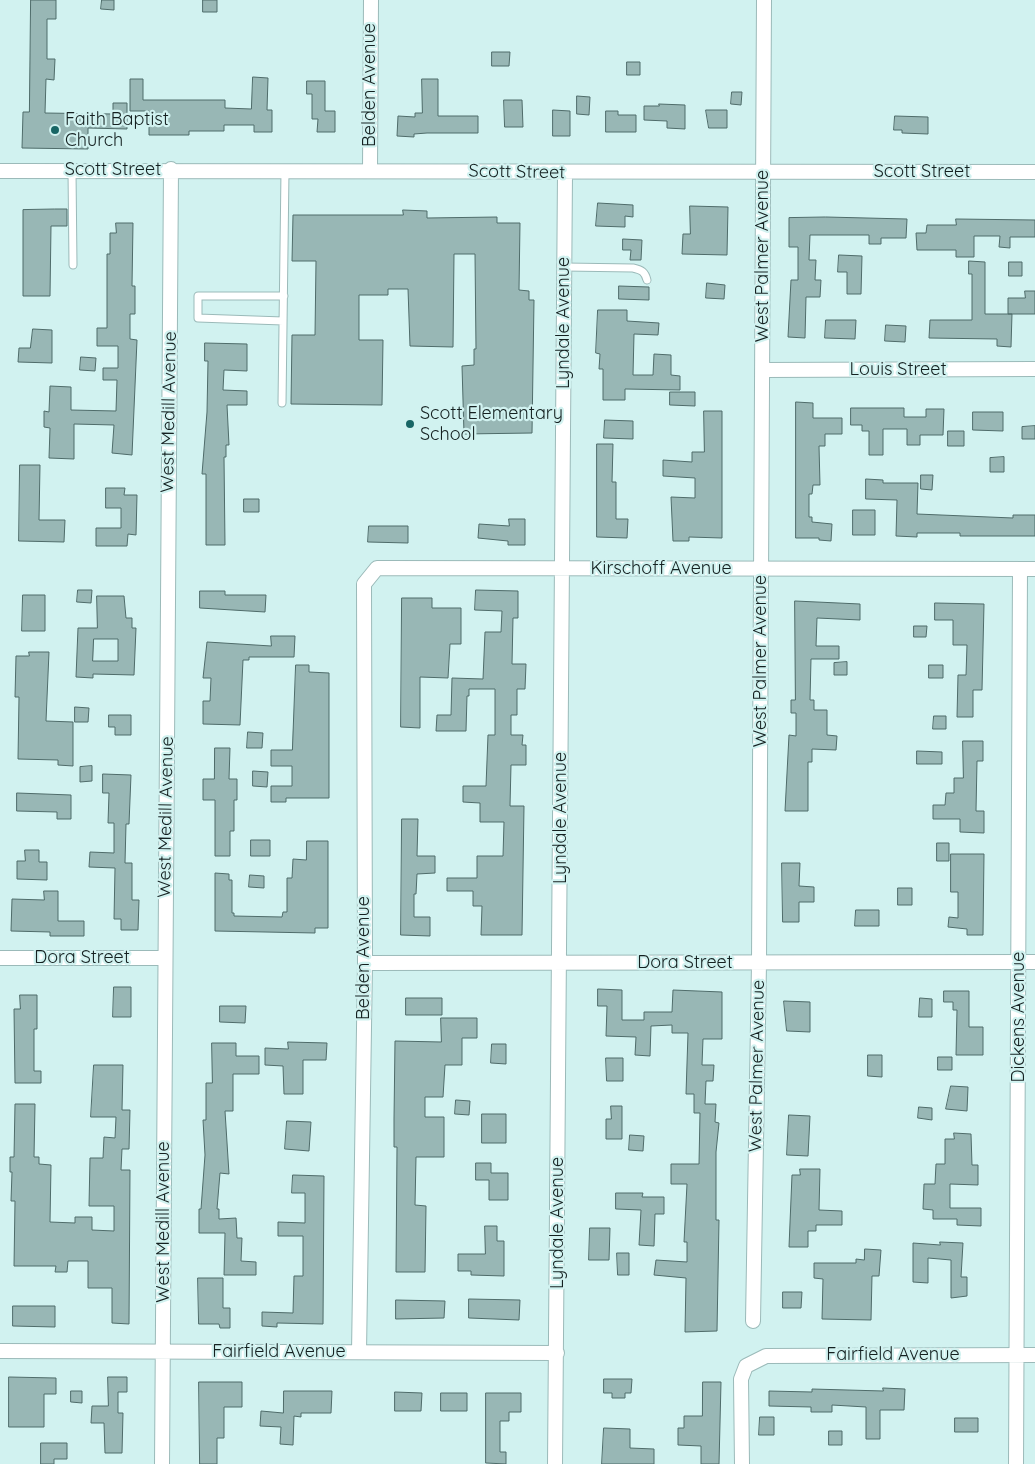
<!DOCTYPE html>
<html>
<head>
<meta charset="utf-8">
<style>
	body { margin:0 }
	canvas { display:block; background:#d1f2f0 }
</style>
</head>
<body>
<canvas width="1035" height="1464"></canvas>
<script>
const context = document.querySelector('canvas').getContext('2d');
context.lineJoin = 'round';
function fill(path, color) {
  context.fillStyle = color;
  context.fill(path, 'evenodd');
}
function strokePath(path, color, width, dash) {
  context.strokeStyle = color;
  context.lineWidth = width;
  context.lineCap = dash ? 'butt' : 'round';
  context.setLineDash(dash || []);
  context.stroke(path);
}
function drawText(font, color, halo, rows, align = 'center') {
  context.font = font + ' Quicksand,sans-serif';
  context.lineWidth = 4.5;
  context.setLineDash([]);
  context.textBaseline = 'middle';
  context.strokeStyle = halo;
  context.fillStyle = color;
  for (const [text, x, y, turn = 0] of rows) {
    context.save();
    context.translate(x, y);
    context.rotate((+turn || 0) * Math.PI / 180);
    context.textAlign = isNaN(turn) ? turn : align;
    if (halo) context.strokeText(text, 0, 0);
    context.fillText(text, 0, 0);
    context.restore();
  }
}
const building = new Path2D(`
	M31,0H56V19H47V59H55L54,80L46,79L45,113L113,114V103H127V129L88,128V149L22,148L23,112H29Z
	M102,0H114V10L101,9Z
	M203,0H217V12H203Z
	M492,52H510L509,66H492Z
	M627,62H640V75H627Z
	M253,77L268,78L267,110H272V132H254V125H224V131H189V135H149V111H130V79H143V100H225V108L251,109Z
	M422,79H438V116H478V133H427L414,134V137L397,136L398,116L415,117V113H422Z
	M307,81H325V111H335V132H317L318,119H312V94H307Z
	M732,92H742L741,105L731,104Z
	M577,96L590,97L589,115L577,114Z
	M504,100H522L523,127H505Z
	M659,104L685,105V129L667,128V121L644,120V106H659Z
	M553,110L570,111V136H553Z
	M706,110H727V128H709Z
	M606,111H618V115H636V132H606Z
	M895,116L928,117V134L902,133V130H894Z
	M598,203L633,205V217L625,216V227L596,226Z
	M690,206L728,207L727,255L682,254L683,234H690Z
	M55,209H67V226H51L50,296H23V210Z
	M403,210L427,211V218L497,217V223H520L519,290L529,291V300H534L532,433L464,434L462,366L474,365V349H476L475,254H454L453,347L410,346L408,289H388V295H359V340H383L382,405L291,404L292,335H315L316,261H292L293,215H403Z
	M826,217L907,219L906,238H881V244H869V235H810L809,260H816L815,280H821L820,297H806L805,338L788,337L791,280H798V247H789V218Z
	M956,219L1035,220V237H1010V248L999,247L1000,236H974V257H956V250H917L916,233H926L927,225H956Z
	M116,223H133L132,286H135V314H130V339L137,340L132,455L112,453L114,425L74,424V459L49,458L50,428L44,427V411L49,412L50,386L71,387V410L116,411L117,380H103V368H118V346H97V328H107V254H110V233H116Z
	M623,239L642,240L641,260H630L631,250H623Z
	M839,255L862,256L861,294H847V272H838Z
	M969,261L985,262V314H1012L1011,347L997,346V339L929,338L930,320H972V274H969Z
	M1009,262H1022V276H1009Z
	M707,283L725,285L724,299L706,298Z
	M619,286L649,287V300L619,299Z
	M1025,291H1035V314H1008V298H1025Z
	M598,310H627V321L659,323L658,335L634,334L633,375H653L654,354L671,355V375L680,376V390L625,389V400H603V369H599L600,354L596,353Z
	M826,320H856L855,339L825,338Z
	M886,325L906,326L905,342L885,341Z
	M33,329L52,330V363L18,362L19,348H30Z
	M205,343L247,344V371L224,370L223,390L247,391V405H227L229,445H226V457H224L225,545H206V474H202L207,412L208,361H205Z
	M81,357L96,358L95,371L80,370Z
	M670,392H695V406L670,405Z
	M796,402L813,403V418H842V434H825V446H819L820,485H813L812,494H809V517H812V522L832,524L831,541L819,540V538H796Z
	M851,408H904V417H926V409H944L943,435H920V445H907V429H883V455H869V431H862V425H851Z
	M704,411H722V538L689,537V541H673L671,497L695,498V478L663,476V460L692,462V452H704Z
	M973,412H1003V431L973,430Z
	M605,420L633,421V439L604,438Z
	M1035,426V439H1022V427Z
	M948,431H964V446H948Z
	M597,444H613L612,482H616V519H628L627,538L597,537Z
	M1004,457V472H990V458Z
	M20,465H40L39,520H65L64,542L19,541Z
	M921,475H933L932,490L921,489Z
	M866,479L883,480V483H918L917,514L1013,518V515H1035V536H960V533H917V537L896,536L897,500L866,499Z
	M106,488H125L124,495H137L136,535L128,534L127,546H96V528H121V508H106Z
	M244,499H259V512H244Z
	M853,510H875V535H853Z
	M509,519H525V545H508V541L478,538L479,524L509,526Z
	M369,526H408V543L368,542Z
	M78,590H92L91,603L77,602Z
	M476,590L518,591V618H513L512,664H526L525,689H517V715H511V735H523L522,745H526V765H511L510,806H524L522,935H481L482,906H473V891H447V878H477V856H503L504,822H480V803L463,802V786H486L488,735H495V689H469V696H467L466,731H436L437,715H451L452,678L483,679L485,632H501L502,611L475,610Z
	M200,591H225V595H266L265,612L200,608Z
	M23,595H45V631H22Z
	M97,596H124L126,618H132V628H136L134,675L93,674V678L76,677L78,628H97ZM94,639H118V661H93Z
	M402,598H432V608H461V644H450L448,678L420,677V728L401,727Z
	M795,601L860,604V620L817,618L816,646H839V659H811L810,700H814V710H827V735L837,736L836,750L812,749V762H808V811H785L789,735L796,736V713H791V700H795Z
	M935,603L984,604L982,690H973V717H957L958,675H966L967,645H953V620H935Z
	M914,626H927L926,637H914Z
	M271,636H295L294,657H249V660H243L240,725L203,724V701H210L211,678H203L207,642L271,646Z
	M29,652H49L46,721L73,722V766L58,765V760L18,759L19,697H15L16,656H29Z
	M847,662V675H834V663Z
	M296,665H309V672L329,673V798H286V802H271V786H292V766H271V750H292Z
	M929,665H943V678H929Z
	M75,707L89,708L88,722H75Z
	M109,715H131V735H115V727H109Z
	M934,716H946V729H933Z
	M248,732L263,733L262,748H247Z
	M963,741H983V761H977L976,811H984V833L960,832V819H933V805H945L946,793H954V778H963Z
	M215,748H230L229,779H237V800H234V831H230V856H215V800H203V779H214Z
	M917,751L942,752V764H917Z
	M92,766V781L80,782V767Z
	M253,771L268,772L267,787L253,786Z
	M103,774L131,775L129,824H126L125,863H132V900H139L138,930H121V919H114L115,868L89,867L90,852L114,853V823H108L109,793H103Z
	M17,793L71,795V819H57V812L17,811Z
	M402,819H418L417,856H435V873L417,874L416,894H414V917H430V936L401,935Z
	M251,840H270V856H251Z
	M307,841H328V928H315V933L215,931V873L229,874V880H232V913H234V916L282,917L283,912H287V878H292L293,859L306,860Z
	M937,843H949V861H937Z
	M25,850H39V862H47V880L17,879V861H25Z
	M951,854H984L983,935H967V929L948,927L949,917L958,918V892H951Z
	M782,863H800L799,886L814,887V902H799V922H783Z
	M250,875L264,876V888L249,887Z
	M898,888H912V905H898Z
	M44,891H58V921H84V936H50V932L11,931L12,899L44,900Z
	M856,910H879V926H855Z
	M114,987H131V1017H113Z
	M598,989L622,990V1020H644V1012H672L673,990L722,992V1039H703L702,1065H714L713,1081H706L705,1104H716L715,1122L719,1123L716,1152V1220H719L717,1331L685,1332L686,1278L654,1275L656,1260L687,1262V1242H684L687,1184H671V1164H699L700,1113H694V1094H686L688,1033H672V1025L651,1026L650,1056L635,1055L636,1037L606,1036L607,1006H598Z
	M944,991H969V1027H983V1055H956L957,1010H953V1002H944Z
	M20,995H37V1029H34V1071H41V1083H15L14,1009H20Z
	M406,998H442V1015H406Z
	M920,998L932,999V1017H919Z
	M784,1001L810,1002V1032L787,1031Z
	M220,1006H246L245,1023L220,1022Z
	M441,1018H477V1038H462V1065H445L443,1097H425V1117H444V1157H416L415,1205L426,1206L425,1272H396L397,1147H394V1119L395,1041L441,1042Z
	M288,1042L327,1043L326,1060H303V1094H284L283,1066L265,1065V1048L288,1049Z
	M212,1043H236V1056H259V1074H233V1111H225L229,1174L220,1173L217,1209H219V1219L236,1218L237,1238H242L241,1261L256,1262V1275H224L225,1233H199V1209H201L205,1155L203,1120H206V1083H212Z
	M492,1044H506V1064L491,1063Z
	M868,1055H882V1077L868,1076Z
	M938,1057H952V1070H938Z
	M606,1058H623V1081H607Z
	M94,1065H123L122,1110H130L129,1149H122L121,1170H130L129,1324L112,1323V1288H88V1261H68L67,1272H55L56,1266H14L15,1201H11L12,1172H10V1157H14L15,1104H35L34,1157H39V1164L51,1165L50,1222L75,1223V1217H92V1230L114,1231V1206H89L90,1158H103L104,1137L115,1138L116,1117H91Z
	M951,1086L968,1087L967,1111L946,1109Z
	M456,1100L470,1101L469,1115L455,1114Z
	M611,1106H622V1139H606V1119H611Z
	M919,1107L932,1108V1120L918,1118Z
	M482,1114H506V1143H482Z
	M789,1115L810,1116L808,1156L787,1155Z
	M287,1121L311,1122L309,1151L285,1149Z
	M954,1133L971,1134L972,1165H978V1185L950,1184V1208H981V1226L957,1225V1219H933V1210L923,1209L924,1184H935L936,1164H945V1139H954Z
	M630,1135L644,1136L643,1151L629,1150Z
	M476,1163H491V1173H508V1200H489V1180H476Z
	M800,1169H820L819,1210L842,1211V1225H816V1231H808V1247H789L792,1175H800Z
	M293,1175L324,1176L323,1324L277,1323V1327L262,1326V1312L293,1313L294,1276H303V1236H278V1222L305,1223V1193H292Z
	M616,1193H643L642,1197H664V1214H655L654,1246L639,1245L641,1210L616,1209Z
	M485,1226H497V1241H504V1276L471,1275V1271H458V1254H485Z
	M590,1228H610L609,1260H589Z
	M940,1242L963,1243L961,1277H967V1296L951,1298V1260L928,1258V1283L913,1282V1243L940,1245Z
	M865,1249L881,1250L879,1276H872L871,1320L822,1319L823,1279L814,1278V1263H856V1259L864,1260Z
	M617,1253H629V1275H618Z
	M198,1278H223V1308H230V1328H220L219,1324H199Z
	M783,1292H802L801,1308H783Z
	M469,1299L520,1300L519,1320L469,1318Z
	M396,1300L445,1301L444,1318L396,1319Z
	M13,1306H55V1327L13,1326Z
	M9,1377L56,1378V1394H44V1427H9Z
	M108,1377H127V1392H118V1413H123L122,1453H105L104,1423H91L92,1406H108Z
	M604,1379H632L631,1393H625V1398H612V1393H604Z
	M199,1382H242V1407H224V1438H217V1464H200Z
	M703,1382H721L719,1464H701V1446L678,1445V1428H684V1416H702Z
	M883,1388L905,1389L904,1410H880V1439H866V1407L832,1405V1412H811V1407L769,1406V1391L812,1392V1389L883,1391Z
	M71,1391H82V1403L71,1402Z
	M284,1391H332L331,1413H301V1417L294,1416L293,1445L280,1444L281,1427L260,1426L261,1411L283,1413Z
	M395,1392L422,1393L421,1411H395Z
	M441,1393H467V1411H441Z
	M486,1393H521V1412H509V1421H500V1452H506V1464L486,1463Z
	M760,1417H774V1435H759Z
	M955,1418H978V1432H955Z
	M604,1428L630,1429V1448L654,1449V1464H602Z
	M829,1431H842V1445H829Z
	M41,1443H67V1459H54V1464H41Z`);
fill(building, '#98b7b5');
strokePath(building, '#4f6c6a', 1);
const service = new Path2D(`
	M72,171L73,265
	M565,267L633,268C642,270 645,272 647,280
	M283,321L198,318V296H284
	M282,403L285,171`);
const minor = new Path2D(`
	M0,171L1035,172
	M370,171L371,0
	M762,370L1035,369
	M0,958H164
	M365,963L1035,962
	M753,1321L759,963L764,0
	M0,1351L557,1353
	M359,1352L365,963L364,584L377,568L1035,569
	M162,1464L171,169
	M555,1464L565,173
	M742,1464L741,1379L746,1366L766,1356L1035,1355
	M1016,1464L1020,569`);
strokePath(service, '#9bbab9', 9);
strokePath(minor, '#9bbab9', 16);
strokePath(service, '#fff', 7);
strokePath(minor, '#fff', 14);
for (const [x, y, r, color] of [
	[55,130,5,"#186665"],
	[410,424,5,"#186665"]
]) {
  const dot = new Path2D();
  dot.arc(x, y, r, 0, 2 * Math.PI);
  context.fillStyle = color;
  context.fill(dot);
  strokePath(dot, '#d1f2f0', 2);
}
drawText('18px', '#142020', '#d1f2f0', [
	["Belden Avenue",370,85,-90],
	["Scott Street",113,170],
	["Scott Street",517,172,1],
	["Scott Street",922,172],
	["West Palmer Avenue",763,256,-90],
	["Lyndale Avenue",564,323,-90],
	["Louis Street",898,370],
	["West Medill Avenue",169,412,-89],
	["Kirschoff Avenue",661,569],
	["West Palmer Avenue",761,661,-90],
	["West Medill Avenue",166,817,-89],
	["Lyndale Avenue",561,818,-90],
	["Dora Street",82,958],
	["Belden Avenue",364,958,-90],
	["Dora Street",685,963],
	["Dickens Avenue",1019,1017,-90],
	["West Palmer Avenue",757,1066,-89],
	["West Medill Avenue",164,1222,-90],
	["Lyndale Avenue",558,1223,-90],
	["Fairfield Avenue",279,1352],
	["Fairfield Avenue",893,1355]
]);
drawText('18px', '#142020', '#d1f2f0', [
	["Faith Baptist",65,120],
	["Church",65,141],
	["Scott Elementary",420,414],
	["School",420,435]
], 'left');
</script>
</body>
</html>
